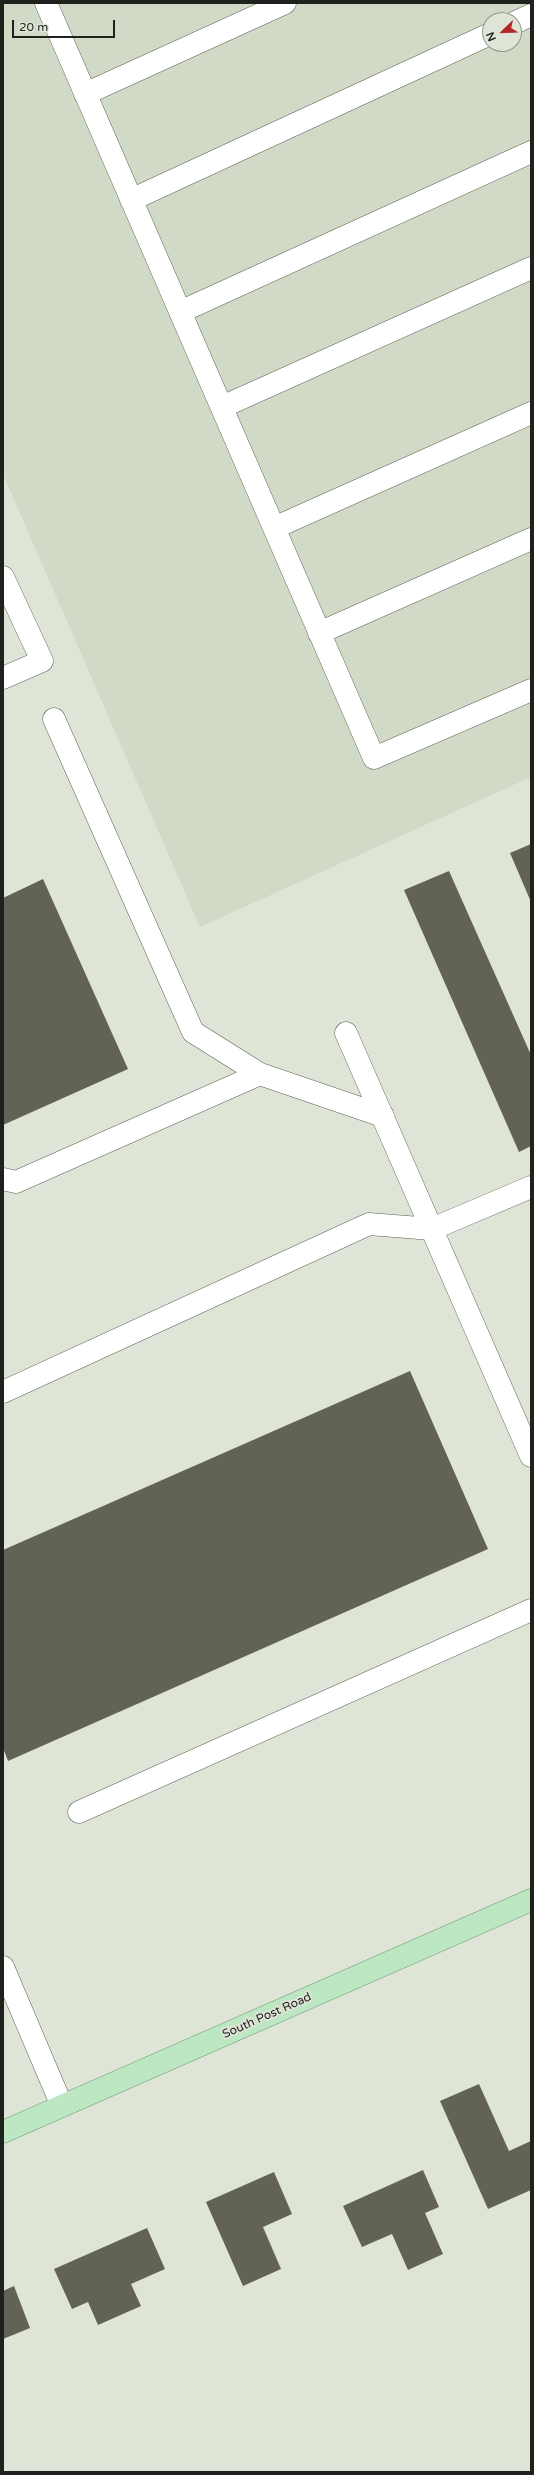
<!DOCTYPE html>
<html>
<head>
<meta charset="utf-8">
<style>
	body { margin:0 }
	#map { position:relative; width:534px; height:2475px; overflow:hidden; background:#dee5d7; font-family:"Varela Round",sans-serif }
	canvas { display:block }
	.frame { position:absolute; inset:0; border:4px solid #1f211c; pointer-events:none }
	.north { position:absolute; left:482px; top:12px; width:40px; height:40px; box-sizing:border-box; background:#dee5d7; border:1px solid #92978c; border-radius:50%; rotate:247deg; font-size:11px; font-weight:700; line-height:16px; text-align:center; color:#1f211c }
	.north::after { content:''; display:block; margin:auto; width:14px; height:18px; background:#b6262b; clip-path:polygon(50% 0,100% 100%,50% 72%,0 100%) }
	.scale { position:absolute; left:12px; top:20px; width:103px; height:18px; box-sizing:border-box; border:2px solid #1f211c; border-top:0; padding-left:5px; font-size:12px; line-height:14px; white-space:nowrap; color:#1f211c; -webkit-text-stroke:3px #dee5d7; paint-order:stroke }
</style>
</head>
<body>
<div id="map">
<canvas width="534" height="2475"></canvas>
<div class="frame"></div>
<div class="north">N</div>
<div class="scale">20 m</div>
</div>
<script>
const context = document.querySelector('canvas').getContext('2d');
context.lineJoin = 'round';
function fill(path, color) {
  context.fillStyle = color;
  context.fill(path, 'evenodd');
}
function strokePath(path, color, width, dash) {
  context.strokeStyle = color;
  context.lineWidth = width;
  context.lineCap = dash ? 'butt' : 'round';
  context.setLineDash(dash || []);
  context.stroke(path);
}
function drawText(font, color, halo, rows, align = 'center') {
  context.font = font + ' "Varela Round",sans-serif';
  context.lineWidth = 4;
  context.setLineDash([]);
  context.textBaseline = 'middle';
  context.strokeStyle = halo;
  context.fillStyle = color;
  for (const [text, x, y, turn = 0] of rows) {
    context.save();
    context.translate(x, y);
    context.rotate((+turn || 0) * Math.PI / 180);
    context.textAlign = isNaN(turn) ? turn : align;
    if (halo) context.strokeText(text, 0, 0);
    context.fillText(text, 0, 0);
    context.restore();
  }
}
fill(new Path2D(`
	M3,3H531V777L200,927L3,474ZM490,20H514V44H490Z`), '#d0dac6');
fill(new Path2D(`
	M531,844V902L510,853Z
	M449,871L531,1055V1146L519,1152L404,890Z
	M43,879L128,1069L3,1125V898Z
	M410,1371L488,1549L8,1761L3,1748V1550Z
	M479,2084L509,2151L531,2141V2190L488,2209L440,2101Z
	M423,2170L439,2207L425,2213L443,2254L408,2270L392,2234L362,2247L343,2206Z
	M274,2172L292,2214L263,2227L281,2269L243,2286L206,2202Z
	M147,2228L165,2269L131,2284L141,2306L98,2325L88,2302L72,2309L54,2269Z
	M14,2286L30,2328L3,2339V2291Z`), '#626256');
const minor = new Path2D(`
	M46,3L374,758L531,690
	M514,23L531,15
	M85,94L285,3
	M131,200L490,34
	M180,312L531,152
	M222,407L531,268
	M274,528L531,413
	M3,577L42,661L3,678
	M319,633L531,539
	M54,719L193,1032L260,1074L383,1116
	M346,1033L531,1456
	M3,1179L16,1182L260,1074
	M3,1392L369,1224L432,1229L531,1187
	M79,1812L531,1610
	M3,1967L62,2106`);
const major = new Path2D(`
	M3,2132L531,1900`);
strokePath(minor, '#5d6257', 23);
strokePath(major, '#68976e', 23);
strokePath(minor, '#fff', 22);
strokePath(major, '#bce7c2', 22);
drawText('12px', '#1f211c', '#dee5d7', [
	["South Post Road",267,2016,-24]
]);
</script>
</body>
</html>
